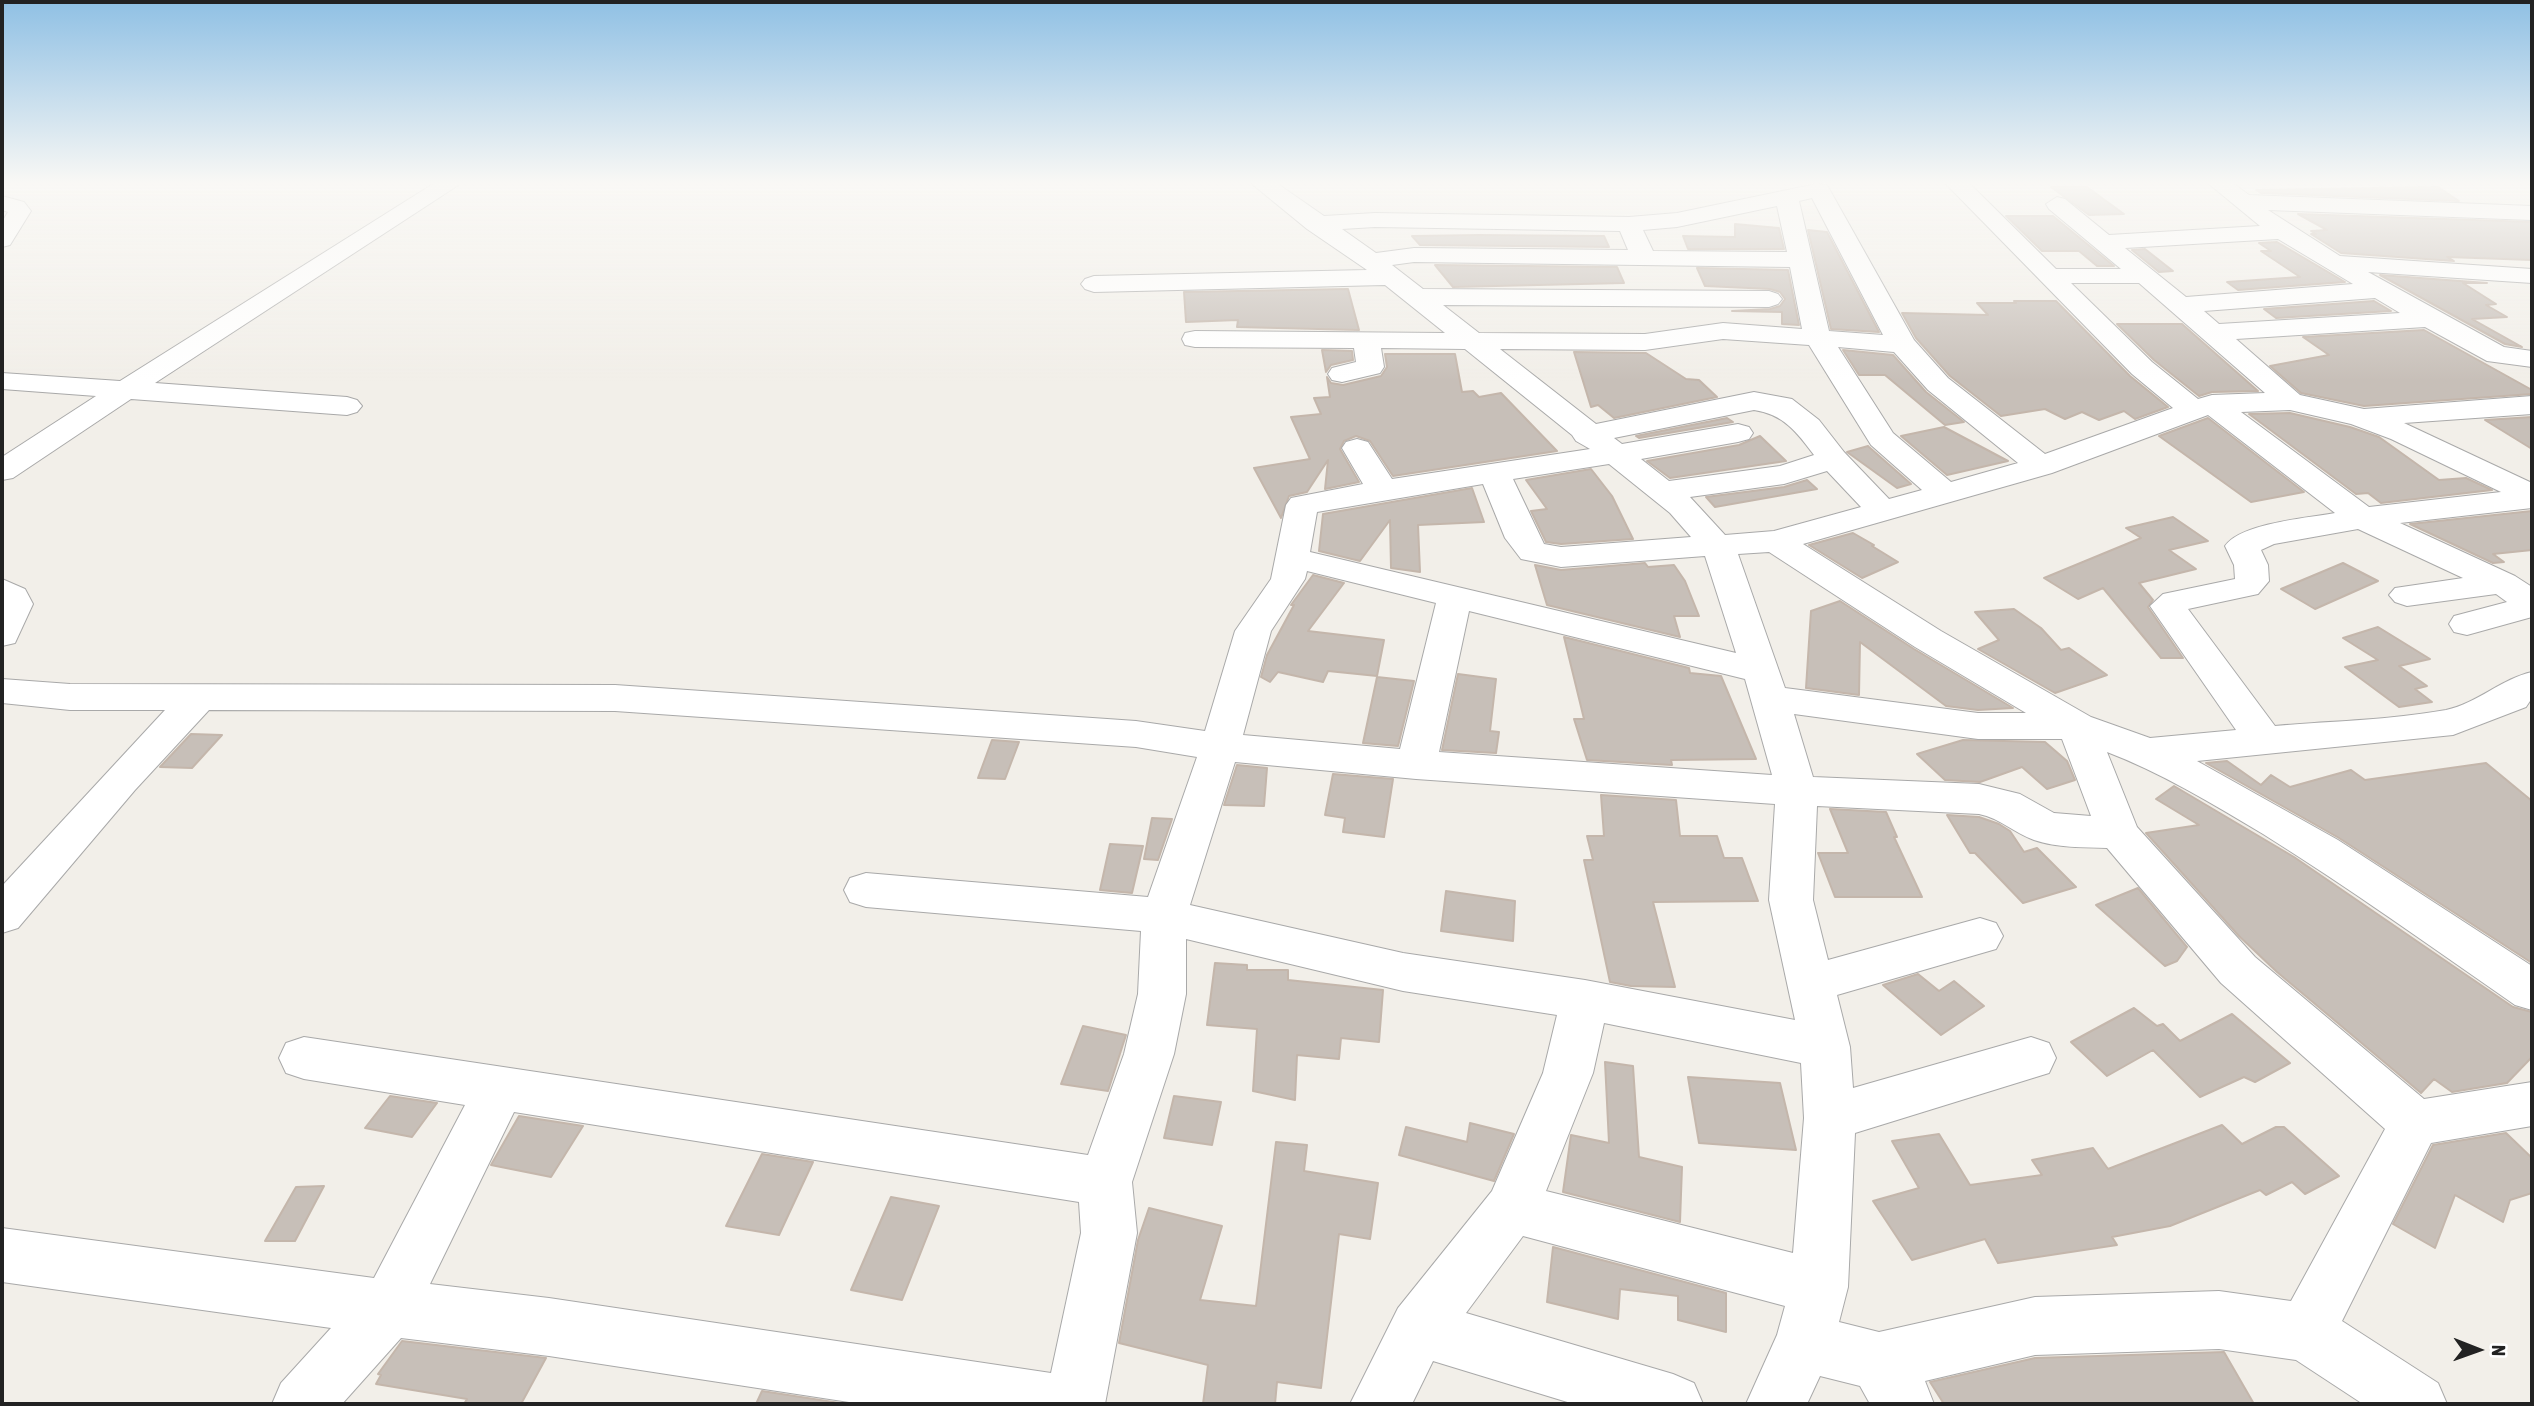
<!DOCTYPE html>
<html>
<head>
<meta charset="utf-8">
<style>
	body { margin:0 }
	#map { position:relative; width:2534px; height:1406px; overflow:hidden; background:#f2efe9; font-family:"Asap Condensed",sans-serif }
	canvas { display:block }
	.frame { position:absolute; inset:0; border:4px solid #222; pointer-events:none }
	.north { position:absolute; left:2443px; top:1315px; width:70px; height:70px; -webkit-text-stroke:5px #fff; paint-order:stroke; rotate:91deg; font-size:19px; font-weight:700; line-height:28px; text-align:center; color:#222 }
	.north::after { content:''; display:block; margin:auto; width:24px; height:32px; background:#222; clip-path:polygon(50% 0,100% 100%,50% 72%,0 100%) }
</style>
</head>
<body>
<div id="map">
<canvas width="2534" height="1406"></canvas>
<div class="frame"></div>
<div class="north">N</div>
</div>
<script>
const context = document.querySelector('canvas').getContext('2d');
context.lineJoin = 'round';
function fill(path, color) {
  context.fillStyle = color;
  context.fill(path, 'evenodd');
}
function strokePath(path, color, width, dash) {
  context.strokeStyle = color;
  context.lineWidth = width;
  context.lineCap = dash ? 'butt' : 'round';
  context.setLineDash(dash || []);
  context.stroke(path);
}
const building = new Path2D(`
	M2051,187H2087L2124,214L2089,215Z
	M2438,187L2459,201L2261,193L2256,190Z
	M2298,214L2532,222V260L2447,257L2454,261L2341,253L2311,234H2316L2311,231L2327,230Z
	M2006,216H2053L2114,266H2097L2079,251H2042Z
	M1735,224L1779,228L1784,249H1688L1683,236L1735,237Z
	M1808,230L1827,232L1879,332L1831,329Z
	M1479,235L1604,236L1609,247L1420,245L1412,236Z
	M2277,242L2345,282L2238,290L2227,282L2300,277L2261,251H2271L2259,243Z
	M2145,249L2173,271L2159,272L2132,250Z
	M1435,265L1617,267L1624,283L1453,287Z
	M1697,268L1788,270L1799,325L1782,324V312L1732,311L1770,309L1780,306L1785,299L1780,292L1770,289L1705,286Z
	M2380,275L2487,283H2463L2496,304L2486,305L2507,317L2472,319L2522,347L2505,344Z
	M1348,289L1359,330L1237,327L1238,320L1186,322L1184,292Z
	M2014,301H2056L2130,376L2168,407L2135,419L2124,411L2099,420L2082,412L2065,419L2045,409L2001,416L1950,376L1916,338L1902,313L1988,315L1977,303H2016Z
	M2374,301L2391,311L2276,318L2264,309Z
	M2117,324H2182L2258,391L2212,392L2199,396L2154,360Z
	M2424,330L2532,390V394L2364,406L2301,393L2270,366L2329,355L2303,337Z
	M1322,350L1352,351L1353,360L1331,365L1326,372Z
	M1843,350L1893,355L1926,392L1964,422L1945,425L1885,375H1859Z
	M1574,352L1646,353L1686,379L1699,380L1717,397L1614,418L1598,405L1591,407Z
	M1385,354H1455L1462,392L1473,391L1479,397L1501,393L1557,451L1393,476L1370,441L1356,436L1344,441L1340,449L1359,482L1325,489L1328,460L1307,492L1289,496L1281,518L1254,468L1310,459L1291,417L1321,414L1314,398L1330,397L1327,377L1331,383L1343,385L1381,376L1387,367Z
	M2290,413L2350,427L2379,437L2439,480L2466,478L2492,490L2381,503L2368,493L2356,494L2249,414Z
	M2532,417V449L2485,420Z
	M1727,418L1733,422L1639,438L1636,436Z
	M2208,418L2304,492L2251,502L2159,436Z
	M1944,427L2008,461L1947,475L1901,436Z
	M1760,436L1786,461L1670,478L1647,461L1739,445Z
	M1868,446L1869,447L1911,484L1897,488L1847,452Z
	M1591,469L1612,496L1633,539L1561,544L1546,542L1531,511L1547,509L1526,480Z
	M1807,480L1817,489L1715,507L1706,497L1784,487Z
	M1472,488L1484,522L1418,525L1420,572L1391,568L1390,520L1360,561L1319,551L1323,514Z
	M2532,511V550L2493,554L2504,562L2493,563L2410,524Z
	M2173,517L2208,541L2169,550L2196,569L2139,583L2153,600L2148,607L2183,658H2161L2103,588L2078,599L2044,578L2141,538L2126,528Z
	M1853,533L1874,545L1872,546L1898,562L1862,578L1809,545Z
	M1645,563L1648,567L1674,565L1685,581L1699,616H1674L1680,637L1547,605L1535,565L1561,570Z
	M2343,563L2378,581L2315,609L2281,589Z
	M1313,575L1344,583L1308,631L1384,640L1377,676L1328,671L1323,682L1278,672L1270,682L1261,677L1267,655L1294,605H1291Z
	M1840,601L1914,649L2013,708L1978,710L1946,706L1860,642L1859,695L1806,688L1811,611Z
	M2014,609L2041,628L2061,650L2069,648L2107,675L2055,693L1978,649L1999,640L1975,612Z
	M2378,627L2430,659L2399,666L2427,686L2415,689L2432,702L2399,707L2345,667L2378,660L2343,638Z
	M1564,637L1689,668L1690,673L1721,676L1756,759L1671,760L1672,765L1587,760L1574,719H1584Z
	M1458,674L1496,679L1490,731L1499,732L1496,753L1442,750Z
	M1377,677L1414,681L1398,746L1363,743Z
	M191,734L222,735L192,768L160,767Z
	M992,740L1019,742L1005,779L978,778Z
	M1963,740L2045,742L2067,761L2075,780L2047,789L2022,767L1980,782L1945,780L1917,754Z
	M2227,761L2261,785L2271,775L2290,787L2351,770L2365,780L2486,763L2532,801V963L2339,838L2206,763Z
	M1237,765L1267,768L1264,806L1224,805Z
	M1333,774L1393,779L1384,837L1343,832L1345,818L1325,815Z
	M2174,786L2294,857L2513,1007L2532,1012V1057L2507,1083L2452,1092L2434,1079L2421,1093L2277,972L2239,936L2146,833L2199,825L2156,799Z
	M1601,795L1676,800L1680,836H1717L1724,858H1742L1758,901L1653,902L1675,987L1631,986L1610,982L1584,860H1593L1587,836H1604Z
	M1830,809L1886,812L1897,837H1894L1922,897H1835L1818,853H1848Z
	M1947,815L1979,817L1999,824L2010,831L2024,852L2037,848L2076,887L2023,903L1975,853H1970Z
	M1152,818L1172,819L1158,860L1144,859Z
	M1110,844L1143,846L1132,893L1100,890Z
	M2138,888L2187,947L2177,961L2165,966L2096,905Z
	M1446,891L1515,901L1513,941L1441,931Z
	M1215,963L1247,965V970H1288V980L1383,990L1379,1042L1341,1038L1339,1059L1297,1055L1295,1100L1253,1091L1257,1029L1207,1025Z
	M1918,974L1939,991L1954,981L1984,1006L1941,1035L1883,985Z
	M2134,1008L2157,1026L2163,1024L2180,1041L2232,1014L2290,1063L2255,1082L2244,1077L2200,1097L2153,1050L2107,1076L2071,1042Z
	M1083,1026L1126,1035L1108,1091L1061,1084Z
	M1605,1062L1633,1066L1639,1157L1682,1167L1680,1222L1563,1192L1571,1135L1609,1143Z
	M1688,1077L1780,1083L1796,1150L1699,1143Z
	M390,1096L437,1103L412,1137L365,1128Z
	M1174,1096L1221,1102L1212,1145L1164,1138Z
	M519,1116L583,1126L551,1177L491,1165Z
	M1470,1123L1514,1134L1494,1181L1399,1155L1406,1127L1467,1142Z
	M2222,1125L2242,1144L2276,1127H2284L2339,1176L2305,1194L2292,1182L2266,1195L2260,1190L2170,1226L2112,1237L2117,1245L1998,1263L1985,1239L1912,1260L1873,1201L1919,1188L1892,1141L1939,1134L1970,1185L2042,1175L2032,1160L2093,1148L2108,1169Z
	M2506,1133L2532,1158V1193L2510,1200L2503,1222L2455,1195L2435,1248L2393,1224L2433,1145Z
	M1276,1142L1307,1145L1304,1171L1378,1183L1370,1239L1339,1234L1321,1388L1277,1382L1275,1404H1203L1208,1365L1119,1343L1138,1240L1149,1208L1222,1226L1200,1300L1256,1306Z
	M762,1154L813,1162L779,1235L726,1226Z
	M324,1186L295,1241H265L296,1187Z
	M891,1197L939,1206L902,1300L851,1290Z
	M1553,1247L1726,1293V1332L1678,1320V1296L1620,1289L1618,1319L1547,1302Z
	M402,1341L546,1358L521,1404H464L467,1399L376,1384L381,1375L378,1374Z
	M2224,1352L2254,1404H1944L1930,1382L2035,1358Z
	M762,1391L846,1404H756Z`);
fill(building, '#c7bfb8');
strokePath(building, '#c4b6ab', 2);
const minor = new Path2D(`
	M433,184H460L155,383L347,397L357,400L362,406L357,412L347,415L131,399L13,478L2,480V457L96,396L2,389V373L120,381Z
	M1252,184H1278L1324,216L1375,213L1629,217L1677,213L1816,184L1827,185L1914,340L1948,378L2045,454L2173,408L2132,374L1946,184H1970L2056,269H2121L2049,209L2046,204L2057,197L2065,199L2109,235L2260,226L2209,184H2234L2249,195L2532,206V220L2268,210L2340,256L2532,269V283L2368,272L2504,347L2532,351V367L2487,361L2425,327L2236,339L2300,395L2364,409L2532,396V414L2404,423L2532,483V508L2400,523L2515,576L2532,587V617L2467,635L2454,632L2449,624L2454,616L2507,602L2496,594L2407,606L2395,602L2389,595L2395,588L2463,578L2358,529L2274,544L2261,550L2268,565L2269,581L2258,594L2188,609L2275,726C2331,721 2390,720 2446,710C2478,703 2501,679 2532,672V698L2526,707L2453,735L2197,761L2338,840L2532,966V1010L2515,1005C2432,947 2349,888 2263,834C2213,804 2162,773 2107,752L2137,827L2255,957L2424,1099L2532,1082V1126L2431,1143L2342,1321L2438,1383L2447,1404H2363L2296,1360L2219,1349L2035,1355L1925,1381L1934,1404H1870L1860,1386L1820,1376L1807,1404H1746L1777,1335L1785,1306L1523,1236L1466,1313L1673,1374L1694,1383L1703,1404H1574L1433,1361L1412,1404H1350L1398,1308L1492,1191L1543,1073L1557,1015L1403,991L1186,939V994L1174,1054L1132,1182L1137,1233L1105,1404H862L549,1356L401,1338L342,1404H272L281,1383L331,1328L2,1282V1228L374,1278L465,1105L304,1079L286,1073L279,1058L286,1043L304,1037L1088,1155L1124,1054L1138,994L1141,931L866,907L850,902L844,890L850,878L866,873L1148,897L1197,757L1136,747L615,711L209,710L135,790L18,928L2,933V886L165,710H70L2,703V679L70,684L615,685L1136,721L1205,731L1235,631L1271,579L1286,505L1291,498L1363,484L1342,448L1346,442L1357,439L1368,442L1392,479L1590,449L1576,441L1572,435L1465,349L1381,348L1384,367L1380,373L1342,382L1332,380L1328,374L1332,368L1356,362L1354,348L1195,347L1185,345L1182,339L1185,333L1195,331L1445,333L1385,285L1094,292L1085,289L1081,284L1085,279L1094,276L1367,270L1307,229ZM1812,198L1883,335L1829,331L1799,201ZM1777,206L1787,252L1653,251L1643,230L1677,227ZM1375,227L1620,231L1628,250L1414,248L1376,253L1342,229ZM2278,239L2353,284L2186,297L2125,248ZM1414,262L1790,267L1802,329L1723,323L1645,334L1479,333L1443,305L1769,307L1778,304L1782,299L1778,294L1769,291L1423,289L1392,265ZM2071,283H2139L2265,393L2212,395L2198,399L2152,362ZM2375,298L2400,313L2219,324L2204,311ZM1723,339L1809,345L1871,445L1922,490L1889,499L1844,452L1819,420L1792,399L1754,392L1596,424L1500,349L1645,350ZM1838,347L1894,352L1928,390L2018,463L1951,482L1893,433ZM1754,410C1783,414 1797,432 1814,455L1780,466L1669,481L1641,459L1738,442L1749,439L1753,433L1749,427L1738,424L1622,444L1614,438ZM2290,410L2351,424L2391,439L2501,492L2369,507L2241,412ZM2208,415L2335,513C2308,518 2241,523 2225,546L2234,565L2235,579L2163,594L2150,606L2236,730L2150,738L2091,717L1941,631L1803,544L2052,473ZM1609,464L1670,513L1691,537L1561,547L1544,544L1513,479ZM1827,471L1861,507L1774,531L1725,535L1690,497L1784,484ZM1483,484L1505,538L1521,559L1561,567L1705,556L1736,653L1310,552L1317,512ZM1769,552L1915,647L2026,713H1978L1785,688L1738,554ZM1307,571L1436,603L1400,749L1243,735L1271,631L1305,579ZM1469,611L1745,679L1772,775L1439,752ZM1794,714L1978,739H2062L2091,816L2054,813L2020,794L1979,784L1813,777ZM1235,762L1416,779L1775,804L1769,900L1795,1020L1585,980L1403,953L1190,905ZM1817,806L1979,814C2000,818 2014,833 2034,840C2057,848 2083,847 2107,848L2221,983L2385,1129L2291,1301L2219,1291L2035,1297L1879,1332L1839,1322L1848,1287L1855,1133L2049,1073L2056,1058L2049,1043L2031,1037L1853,1088L1850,1047L1837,995L1996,949L2003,936L1996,923L1980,918L1828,960L1813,900ZM1604,1023L1801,1063L1804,1118L1793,1253L1546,1191L1593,1073ZM514,1112L1079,1202L1081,1233L1051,1373L549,1298L430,1284Z
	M2,196L24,202L31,211L10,245L2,247V222L8,212L2,210Z
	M2,579L25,589L33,604L15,643L2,646Z`);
strokePath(minor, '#a9a9a9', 2);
fill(minor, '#fff');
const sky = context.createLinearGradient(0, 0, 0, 381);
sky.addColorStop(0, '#8fc0e4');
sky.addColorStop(0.48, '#f9f8f5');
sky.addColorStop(1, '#f9f8f500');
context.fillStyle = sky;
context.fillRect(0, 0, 2534, 381);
</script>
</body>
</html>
